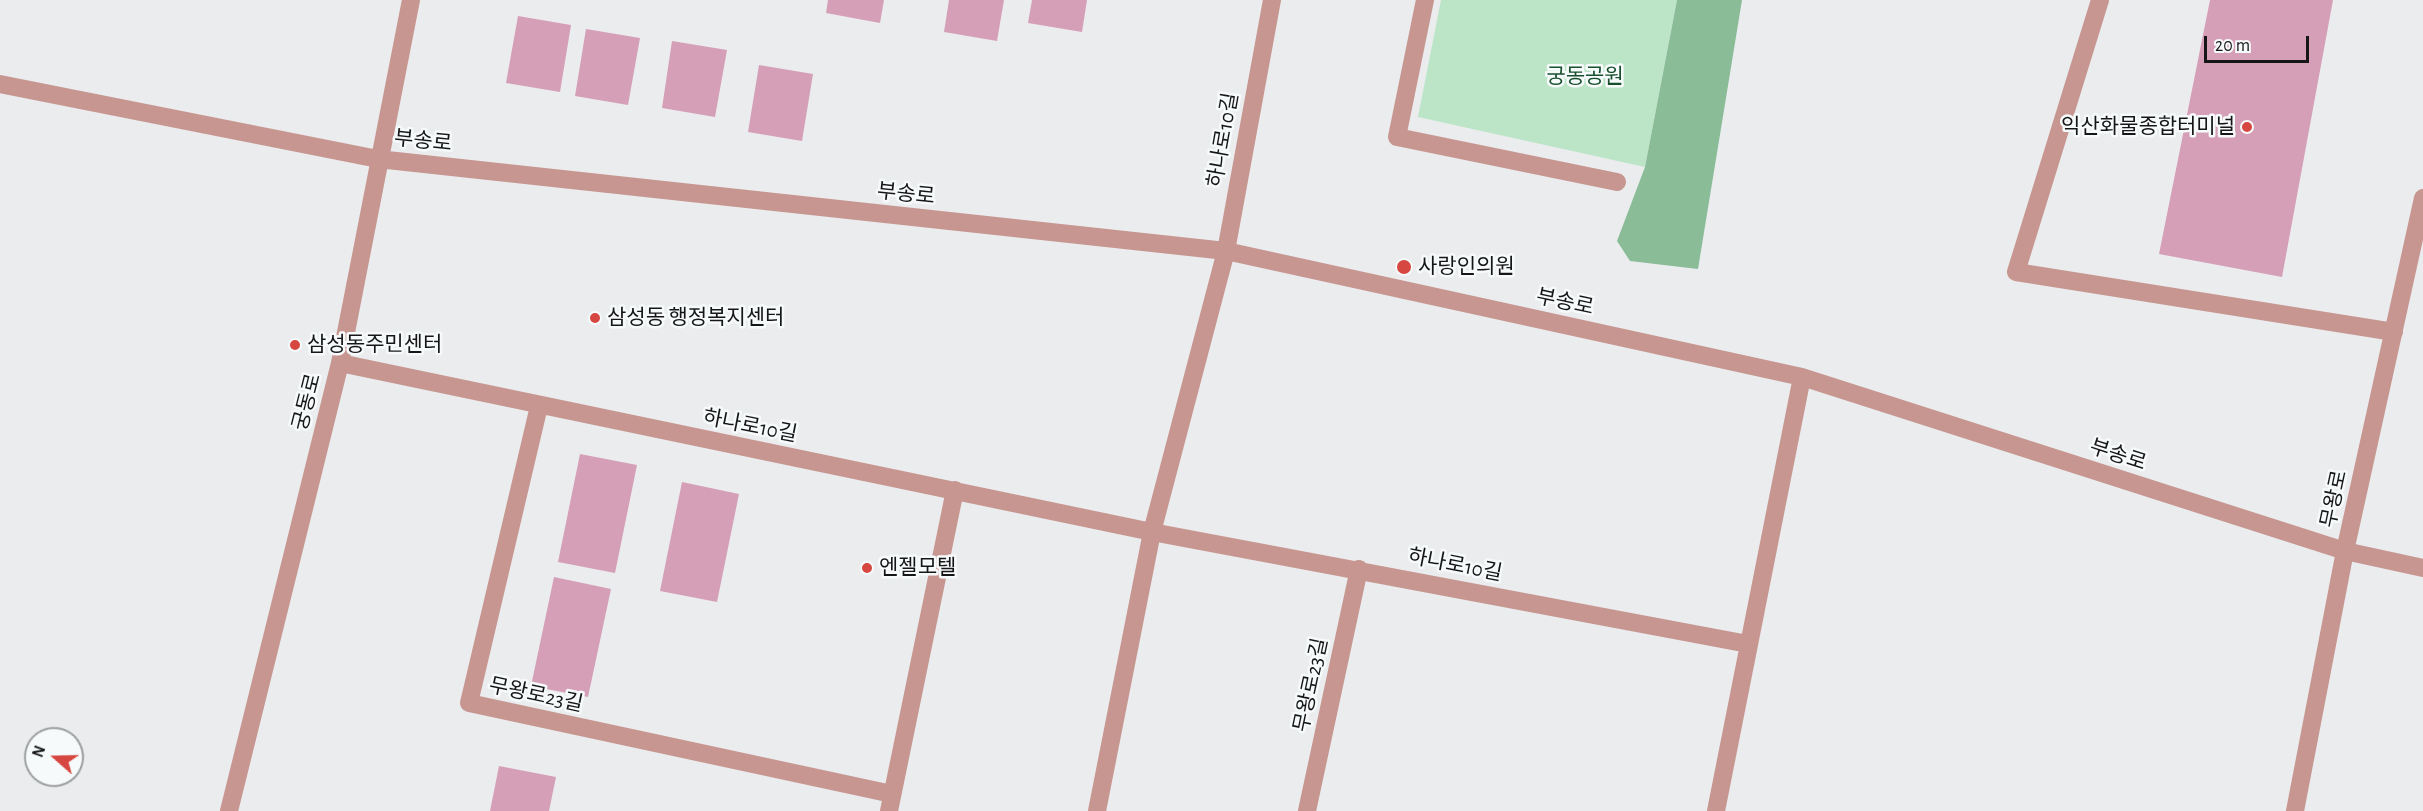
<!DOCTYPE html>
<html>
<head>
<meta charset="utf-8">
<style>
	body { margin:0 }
	#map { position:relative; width:2423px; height:811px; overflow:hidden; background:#eaecee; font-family:"Alegreya Sans",sans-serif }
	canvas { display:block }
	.north { position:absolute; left:24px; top:727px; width:60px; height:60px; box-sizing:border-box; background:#f7fafb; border:2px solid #9d9fa0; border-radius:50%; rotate:290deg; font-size:16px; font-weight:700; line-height:24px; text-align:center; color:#161617 }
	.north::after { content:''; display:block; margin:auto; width:21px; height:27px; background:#d64741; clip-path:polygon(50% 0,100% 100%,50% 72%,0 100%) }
	.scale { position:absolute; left:2204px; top:36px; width:105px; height:27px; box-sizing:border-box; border:3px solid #161617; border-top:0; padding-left:8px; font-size:18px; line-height:21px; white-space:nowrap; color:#161617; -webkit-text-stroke:4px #f7fafb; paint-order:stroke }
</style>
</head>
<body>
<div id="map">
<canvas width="2423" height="811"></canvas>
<div class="north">N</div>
<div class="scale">20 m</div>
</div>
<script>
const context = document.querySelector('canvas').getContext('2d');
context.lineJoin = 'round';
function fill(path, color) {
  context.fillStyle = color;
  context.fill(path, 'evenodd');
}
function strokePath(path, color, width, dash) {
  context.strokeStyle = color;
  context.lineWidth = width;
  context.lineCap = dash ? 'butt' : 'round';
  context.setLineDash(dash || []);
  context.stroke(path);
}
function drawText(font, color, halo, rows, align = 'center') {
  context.font = font + ' "Alegreya Sans","Noto Sans KR",sans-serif';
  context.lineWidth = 5;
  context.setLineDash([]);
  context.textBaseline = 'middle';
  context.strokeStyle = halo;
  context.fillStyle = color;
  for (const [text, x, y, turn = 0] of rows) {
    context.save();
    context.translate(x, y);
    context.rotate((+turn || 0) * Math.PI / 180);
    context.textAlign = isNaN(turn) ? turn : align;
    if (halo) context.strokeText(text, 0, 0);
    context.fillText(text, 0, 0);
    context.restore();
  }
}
fill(new Path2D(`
	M1441,0H1677L1645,167L1418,117Z`), '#bbe5c6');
fill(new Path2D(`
	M1677,0H1742L1698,269L1630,261L1617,241L1645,167Z`), '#8abc98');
fill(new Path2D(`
	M828,0H884L880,23L826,13Z
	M949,0H1004L997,41L944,32Z
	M1032,0H1087L1082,32L1028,23Z
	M2210,0H2333L2282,277L2159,254Z
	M518,16L571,25L560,92L506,83Z
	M586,29L640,38L628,105L575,96Z
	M672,41L727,50L715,117L662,108Z
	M759,65L813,74L802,141L748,132Z
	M580,454L637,465L615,573L558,562Z
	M682,482L739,494L717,602L660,591Z
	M554,577L611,589L588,697L531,686Z
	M499,766L556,777L549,811H490Z`), '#d69fb8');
strokePath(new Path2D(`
	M1425,0L1397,137L1617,182
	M2100,0L2016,272L2394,332
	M0,84L378,159L1226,251L1802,377L2345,551L2423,568
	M340,363L1152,532L1748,644
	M539,406L469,703L892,794
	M229,811L340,363L411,0
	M889,811L955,490
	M1097,811L1152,532L1226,251L1272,0
	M1307,811L1359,569
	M1716,811L1802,377
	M2295,811L2345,551L2423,198`), '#c79690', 18);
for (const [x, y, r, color] of [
	[2247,127,6,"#d64741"],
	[1404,267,8,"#d64741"],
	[595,318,6,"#d64741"],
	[295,345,6,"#d64741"],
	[867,568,6,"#d64741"]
]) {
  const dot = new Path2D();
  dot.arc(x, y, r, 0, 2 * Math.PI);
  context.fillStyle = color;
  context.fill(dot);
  strokePath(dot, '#f7fafb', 2);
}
drawText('21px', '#18502e', '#f7fafb', [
	["궁동공원",1585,77]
]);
drawText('21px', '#161617', '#f7fafb', [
	["익산화물종합터미널",2235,127,"right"],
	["사랑인의원",1418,267],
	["삼성동 행정복지센터",607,318],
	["삼성동주민센터",307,345],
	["엔젤모텔",879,568]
], 'left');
drawText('21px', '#161617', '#f7fafb', [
	["하나로10길",1223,140,-80],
	["부송로",423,141,6],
	["부송로",906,194,6],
	["부송로",1565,302,12],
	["궁동로",307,402,-76],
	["하나로10길",750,426,11],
	["부송로",2118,455,18],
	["무왕로",2334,499,-78],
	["하나로10길",1455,565,11],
	["무왕로23길",1311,685,-78],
	["무왕로23길",536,695,12]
]);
</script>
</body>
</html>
